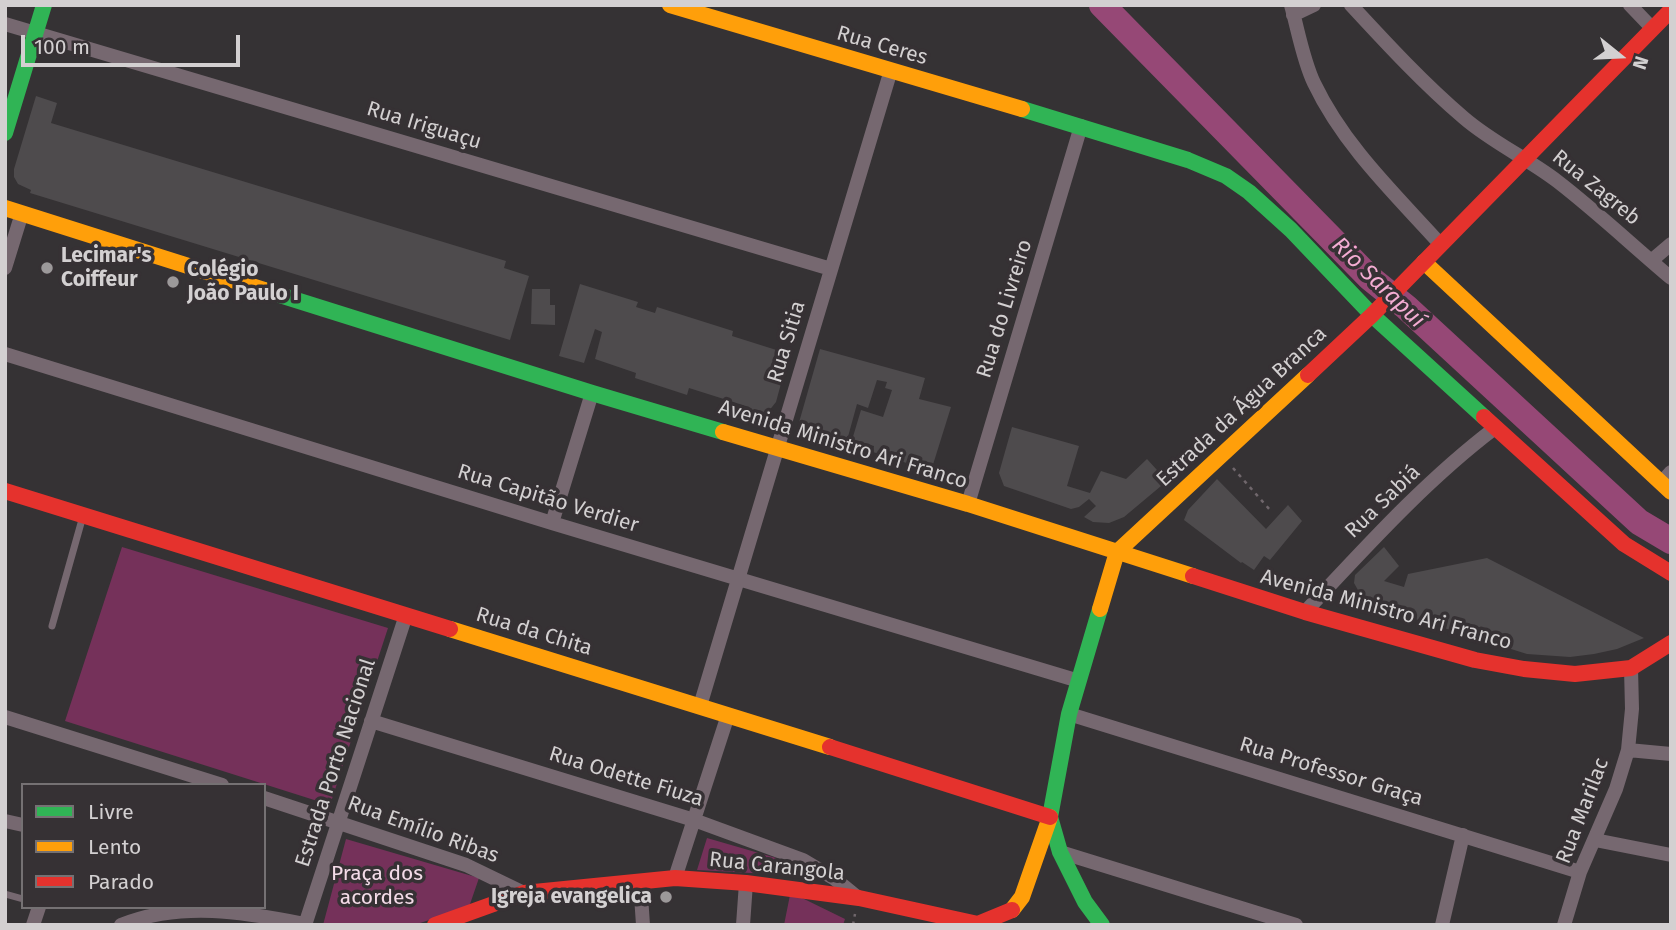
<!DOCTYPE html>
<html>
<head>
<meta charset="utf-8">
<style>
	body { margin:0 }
	#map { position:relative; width:1676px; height:930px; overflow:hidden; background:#353234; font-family:"Fira Sans",sans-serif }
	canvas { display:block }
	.frame { position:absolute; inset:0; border:7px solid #d3d0d1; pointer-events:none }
	.legend { position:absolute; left:21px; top:783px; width:245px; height:126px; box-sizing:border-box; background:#363134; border:2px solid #757173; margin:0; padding:9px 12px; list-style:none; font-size:21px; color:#d3d0d1 }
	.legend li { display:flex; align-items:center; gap:14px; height:35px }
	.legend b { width:35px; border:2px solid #757173 }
	.north { position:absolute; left:1585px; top:21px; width:70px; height:70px; -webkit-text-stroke:5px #363134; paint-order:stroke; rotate:108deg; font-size:19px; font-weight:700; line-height:28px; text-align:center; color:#d3d0d1 }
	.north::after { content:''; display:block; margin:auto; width:24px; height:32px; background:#d3d0d1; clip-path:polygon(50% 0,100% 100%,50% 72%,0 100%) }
	.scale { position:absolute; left:21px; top:35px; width:219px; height:32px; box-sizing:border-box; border:4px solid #d3d0d1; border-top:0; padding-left:9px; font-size:21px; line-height:24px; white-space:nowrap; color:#d3d0d1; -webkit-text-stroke:5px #363134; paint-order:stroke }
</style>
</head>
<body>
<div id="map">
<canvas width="1676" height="930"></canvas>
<div class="frame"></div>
<ul class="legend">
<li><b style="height:9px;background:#30b455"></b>Livre</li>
<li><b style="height:9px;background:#ff9f0a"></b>Lento</li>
<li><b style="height:9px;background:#e5322d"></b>Parado</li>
</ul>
<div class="north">N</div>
<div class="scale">100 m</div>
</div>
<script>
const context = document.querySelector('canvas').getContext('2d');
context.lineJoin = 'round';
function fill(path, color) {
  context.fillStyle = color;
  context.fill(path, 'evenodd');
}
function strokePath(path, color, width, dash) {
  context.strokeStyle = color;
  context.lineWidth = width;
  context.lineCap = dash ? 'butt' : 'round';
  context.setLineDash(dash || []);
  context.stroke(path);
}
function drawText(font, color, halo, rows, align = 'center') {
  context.font = font + ' "Fira Sans",sans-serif';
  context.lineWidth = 7;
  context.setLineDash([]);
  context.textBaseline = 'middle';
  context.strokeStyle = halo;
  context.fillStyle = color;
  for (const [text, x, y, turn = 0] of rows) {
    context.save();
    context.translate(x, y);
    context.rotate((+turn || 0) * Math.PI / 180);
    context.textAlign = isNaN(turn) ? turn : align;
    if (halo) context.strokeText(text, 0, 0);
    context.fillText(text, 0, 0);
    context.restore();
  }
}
fill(new Path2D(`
	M122,547L388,628L330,805L65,721Z
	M707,838L776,858L769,874L697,870Z
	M346,839L479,878L469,907L414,925H323Z
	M790,895L800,897L845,919L843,925H784Z`), '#75315a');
strokePath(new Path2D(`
	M1097,5L1110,13`), '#964876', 4.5);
strokePath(new Path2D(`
	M1102,5L1370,278L1406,307L1639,522L1671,541`), '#964876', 26);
fill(new Path2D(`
	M36,96L57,103L51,123L506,261L504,268L529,276L510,340L30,193L31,190L18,184L14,177V169Z
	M580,284L638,302L636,307L655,313L657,307L733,331L732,336L789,354L776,402L768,412L759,416L747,414L749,407L689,388L687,395L635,378L636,373L595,359L602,332L595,329L584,363L559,356Z
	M532,289H550V305H555V325L531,324Z
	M820,349L925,378L919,399L951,407L931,471L873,452L874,446L852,440L861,410L883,417L892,390L885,388L887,382L877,380L868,408L857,404L846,444L804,431L798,426Z
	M1012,427L1079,446L1067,486L1090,493L1101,471L1126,479L1147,459L1167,481L1124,517L1109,523L1093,522L1084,517L1096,506L1089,499L1079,507L1071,509L1004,486L999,473Z
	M1217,479L1266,529L1288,505L1302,521L1270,560L1264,556L1254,570L1242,562L1241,563L1184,520L1188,510Z
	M1384,547L1399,566L1384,581L1404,587L1408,574L1487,558L1644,638L1617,649L1594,654L1570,657L1527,654L1396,613L1398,607L1367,597L1363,599L1354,583L1355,575Z`), '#4e4b4d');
strokePath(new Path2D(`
	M1233,468L1270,510
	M853,925L855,914`), '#70676c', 2.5, [3.5, 5]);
strokePath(new Path2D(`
	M52,626L83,516
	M5,894L23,899`), '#766870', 7);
strokePath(new Path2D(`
	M1291,5C1298,30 1303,60 1314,83C1344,146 1395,194 1441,245
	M1351,5C1387,44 1424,84 1464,118C1493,143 1527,158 1557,181C1596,211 1633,246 1671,278
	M1630,5L1652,28
	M1293,15L1314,5
	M5,24L831,269
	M1651,261L1671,244
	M5,268L22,213
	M5,354L552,523L1079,681
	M1661,483L1671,472
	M968,504L1081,126
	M552,523L592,393
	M1305,612C1365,548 1425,481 1495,428
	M700,706L891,70
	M1069,714L1580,872
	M5,717L222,785
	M371,721L694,820L803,860L835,879L857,897
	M1628,750L1671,754
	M264,798L466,865L524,893
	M5,821L23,825
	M1595,840L1671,855
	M1060,852L1296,925
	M675,878L728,715
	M640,881L643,925
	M33,925L39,907
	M121,925C181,901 244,912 305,924
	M305,925L406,615
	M743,925L746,883
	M1442,925L1463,835
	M1564,925L1580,872L1616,789L1628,750L1632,709L1631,668`), '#766870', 14);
strokePath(new Path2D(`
	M1022,109L1188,160L1226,176L1249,192L1291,230L1372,315L1484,417
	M5,133L44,5
	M264,290L592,393L723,432
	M1100,609L1069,714L1050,817L1060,852L1085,902L1102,925`), '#30b455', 16);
strokePath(new Path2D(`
	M670,5L1022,109
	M5,208L264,290
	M1424,262L1671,492
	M723,432L968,504L1193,576
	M1100,609L1117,552L1308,375
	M450,629L830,747
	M1012,910L1022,897L1050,817`), '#ff9f0a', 16);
strokePath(new Path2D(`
	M1308,375L1372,315L1671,10
	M1484,417L1624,544L1671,573
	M5,491L450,629
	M1193,576L1305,612L1475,660L1524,669L1575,674L1631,668L1671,643
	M830,747L1050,817
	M435,925L524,893L675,878L746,883L859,898L978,924L1012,910`), '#e5322d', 16);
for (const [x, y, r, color] of [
	[47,268,7,"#9c999a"],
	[173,282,7,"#9c999a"],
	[666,897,7,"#9c999a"]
]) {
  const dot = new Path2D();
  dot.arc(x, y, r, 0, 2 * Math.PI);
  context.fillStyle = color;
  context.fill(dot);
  strokePath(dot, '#363134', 2.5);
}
drawText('21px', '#d3d0d1', '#363134', [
	["Rua Ceres",882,46,16],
	["Rua Iriguaçu",424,126,17],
	["Rua Zagreb",1596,188,39],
	["Rua do Livreiro",1005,309,-73],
	["Rua Sitia",787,342,-73],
	["Estrada da Água Branca",1242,407,-43],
	["Avenida Ministro Ari Franco",843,445,17],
	["Rua Capitão Verdier",548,499,17],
	["Rua Sabiá",1383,502,-44],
	["Avenida Ministro Ari Franco",1386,610,15],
	["Rua da Chita",534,632,17],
	["Estrada Porto Nacional",336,763,-72],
	["Rua Professor Graça",1331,772,17],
	["Rua Odette Fiuza",626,777,17],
	["Rua Marilac",1583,811,-69],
	["Rua Emílio Ribas",423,830,20],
	["Rua Carangola",777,867,6]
]);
drawText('bold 21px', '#d3d0d1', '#363134', [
	["Lecimar's",61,256],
	["Coiffeur",61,280],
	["Colégio",187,270],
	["João Paulo I",187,294],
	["Igreja evangelica",652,897,"right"]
], 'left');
drawText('21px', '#f4dbe8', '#363134', [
	["Praça dos",377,874],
	["acordes",377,898]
]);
drawText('italic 23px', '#f4add3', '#363134', [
	["Rio Sarapuí",1378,283,44]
]);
</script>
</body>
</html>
